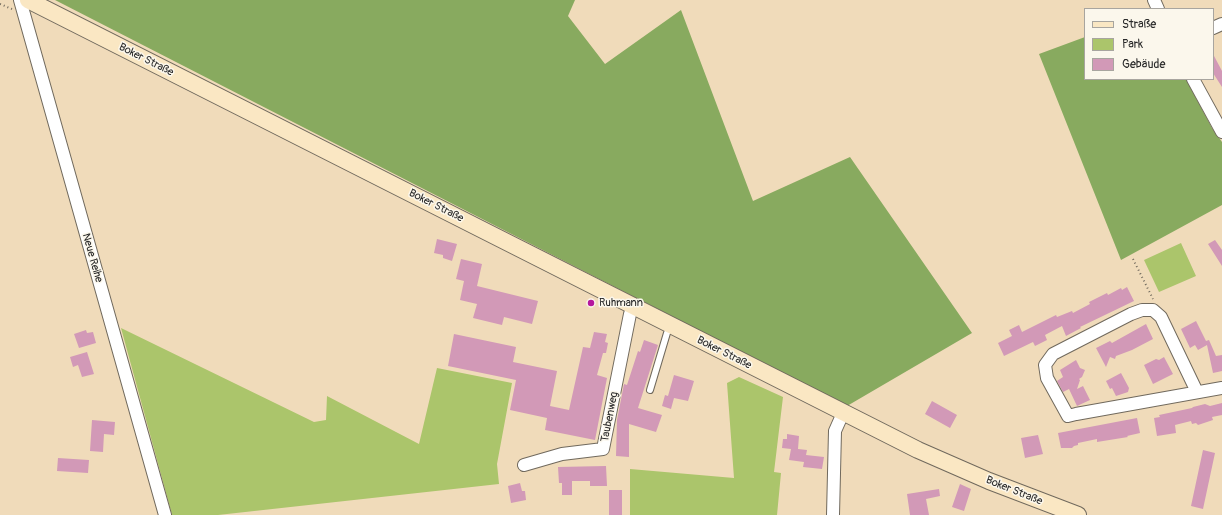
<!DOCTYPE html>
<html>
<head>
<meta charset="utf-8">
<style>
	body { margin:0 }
	#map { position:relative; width:1222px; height:515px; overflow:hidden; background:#f0dbba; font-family:Pangolin,sans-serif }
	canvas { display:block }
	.legend { position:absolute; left:1084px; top:8px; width:130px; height:72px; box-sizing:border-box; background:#fbf7ec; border:1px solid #a8a59f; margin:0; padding:5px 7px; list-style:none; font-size:12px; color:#2b2b2b }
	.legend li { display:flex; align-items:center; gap:8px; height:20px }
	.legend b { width:20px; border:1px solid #a8a59f }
</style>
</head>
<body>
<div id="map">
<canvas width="1222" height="515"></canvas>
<ul class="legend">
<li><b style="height:5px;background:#fae7c3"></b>Straße</li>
<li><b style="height:11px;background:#abc56b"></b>Park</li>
<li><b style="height:11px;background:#d299b7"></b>Gebäude</li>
</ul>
</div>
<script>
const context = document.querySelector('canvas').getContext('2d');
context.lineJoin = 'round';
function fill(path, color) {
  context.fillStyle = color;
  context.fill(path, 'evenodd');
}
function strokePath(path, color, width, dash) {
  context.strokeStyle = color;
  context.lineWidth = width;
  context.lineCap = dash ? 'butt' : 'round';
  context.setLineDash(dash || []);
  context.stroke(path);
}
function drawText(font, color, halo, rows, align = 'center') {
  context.font = font + ' Pangolin,sans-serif';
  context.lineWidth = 3;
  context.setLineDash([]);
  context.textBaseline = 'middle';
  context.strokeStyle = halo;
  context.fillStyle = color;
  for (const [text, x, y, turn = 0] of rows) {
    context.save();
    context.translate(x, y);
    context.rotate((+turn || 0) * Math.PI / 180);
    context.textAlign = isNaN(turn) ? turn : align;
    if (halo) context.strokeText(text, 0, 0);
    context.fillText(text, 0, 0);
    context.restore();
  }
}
fill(new Path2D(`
	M1181,243L1196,276L1159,292L1144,260Z
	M121,328L314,422L326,420L327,396L419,444L437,368L512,383L497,464L499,484L218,515H172Z
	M739,377L783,397L774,472L781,473L777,515H630V469L734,478L727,383Z`), '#abc56b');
fill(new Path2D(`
	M55,0H575L568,16L605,64L681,10L753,201L850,157L972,333L847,406Z
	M1085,37V79H1186L1212,128L1222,142V205L1121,260L1039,54Z`), '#88aa5f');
fill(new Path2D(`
	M1213,54L1222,71V87L1213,73Z
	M437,239L457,244L452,261L443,258V255L434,253Z
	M1215,240L1222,250V266L1208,244Z
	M461,259L482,264L477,286L538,301L532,324L504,317L502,325L473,318L477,304L460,300L464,281L456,279Z
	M1127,287L1134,301L1080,327L1081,328L1066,336L1062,326L1045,335L1047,340L1035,346L1033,342L1004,356L998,343L1012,336L1009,330L1019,325L1022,332L1056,315L1057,317L1072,311L1073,313L1090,304L1089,302L1107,293L1108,295L1121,288L1122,290Z
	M1196,321L1207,343L1206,341L1209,340L1216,356L1222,355V371L1213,373L1207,345L1198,350L1195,345L1190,348L1181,329Z
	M1146,324L1153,339L1132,350L1116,356L1115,359L1110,357L1106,367L1096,348L1110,341L1112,343Z
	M86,330L87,333L93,332L96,343L79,348L74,334Z
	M594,332L607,334L605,342L608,343L606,353H603L597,375L607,378L595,440L545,430L547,418L510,410L516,380L448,366L454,334L516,347L513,362L557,371L550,406L569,410L583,347L590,348Z
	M644,340L658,345L638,408L662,415L656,432L629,424V457L616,456L617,420L624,384L627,385L638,351L640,352Z
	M87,352L94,374L82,377L78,365L73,367L70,357Z
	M1164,357L1173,374L1153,384L1144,365L1156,359L1159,360Z
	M1076,360L1080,368L1085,370L1082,377L1079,379L1080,380L1077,389L1083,386L1090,400L1077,406L1069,389L1063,392L1057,381L1063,377L1060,370Z
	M1121,373L1129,388L1128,392L1116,396L1112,388L1110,389L1106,381Z
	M674,375L694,381L688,401L674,398L671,409L662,406L665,395L668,396Z
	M932,401L957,415L950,428L925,414Z
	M1222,403V415L1212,417L1213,420L1198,425L1196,423L1192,424L1191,421L1175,425L1176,433L1157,436L1154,418L1160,417L1159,415L1192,408L1193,407L1205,404L1210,406Z
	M1137,418L1140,433L1127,436L1128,437L1097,442V439L1078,443V445L1074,446L1072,448H1061L1058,433Z
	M92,420L115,422L114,435L104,434L103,452L90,451Z
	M787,434L799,436L798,449L807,450L806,455L824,457L822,469L803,467L804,462L789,460L791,449L782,448L783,439H787Z
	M1038,435L1043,454L1025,458L1021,438Z
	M1203,450L1215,453L1203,509L1191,506Z
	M58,458L89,460L88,473L57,471Z
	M606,466L607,486H590V481H572V495H562V483H559L558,467Z
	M520,483L522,491H525L526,500L511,503L508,486Z
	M960,484L971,489L964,511L952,507Z
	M939,489L940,496L926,499L929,515H910L907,494Z
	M609,490H622V515H609Z`), '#d299b7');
const service = new Path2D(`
	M650,390L667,333L671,325`);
const minor = new Path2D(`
	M20,0L165,515
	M1154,0L1158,9
	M1213,28L1222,24
	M1193,79L1222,132
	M1197,392L1161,317L1153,310H1142L1131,314L1053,354L1045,365L1047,378L1068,416L1076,414L1222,388
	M524,465L562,454L603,449L630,314L633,306
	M833,515L835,431L843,413`);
const secondary = new Path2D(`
	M28,0L918,450L989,481L1078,515`);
strokePath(service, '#70695d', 8);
strokePath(minor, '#70695d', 14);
strokePath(secondary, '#70695d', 18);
strokePath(new Path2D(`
	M0,4L12,9
	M1133,259L1153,299`), '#70695d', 2, [1, 3]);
strokePath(service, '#fff', 6);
strokePath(minor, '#fff', 12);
strokePath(secondary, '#fae7c3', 16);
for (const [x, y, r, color] of [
	[591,303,4,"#b5179e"]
]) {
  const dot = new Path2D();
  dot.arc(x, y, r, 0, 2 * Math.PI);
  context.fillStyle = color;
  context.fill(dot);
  strokePath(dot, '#fbf7ec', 1.5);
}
drawText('11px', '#2b2b2b', '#fbf7ec', [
	["Boker Straße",146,60,27],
	["Boker Straße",436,206,27],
	["Neue Reihe",92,258,74],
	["Boker Straße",724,353,27],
	["Taubenweg",610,417,-79],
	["Boker Straße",1014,491,22]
]);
drawText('11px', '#2b2b2b', '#fbf7ec', [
	["Ruhmann",599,303]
], 'left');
</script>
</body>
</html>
